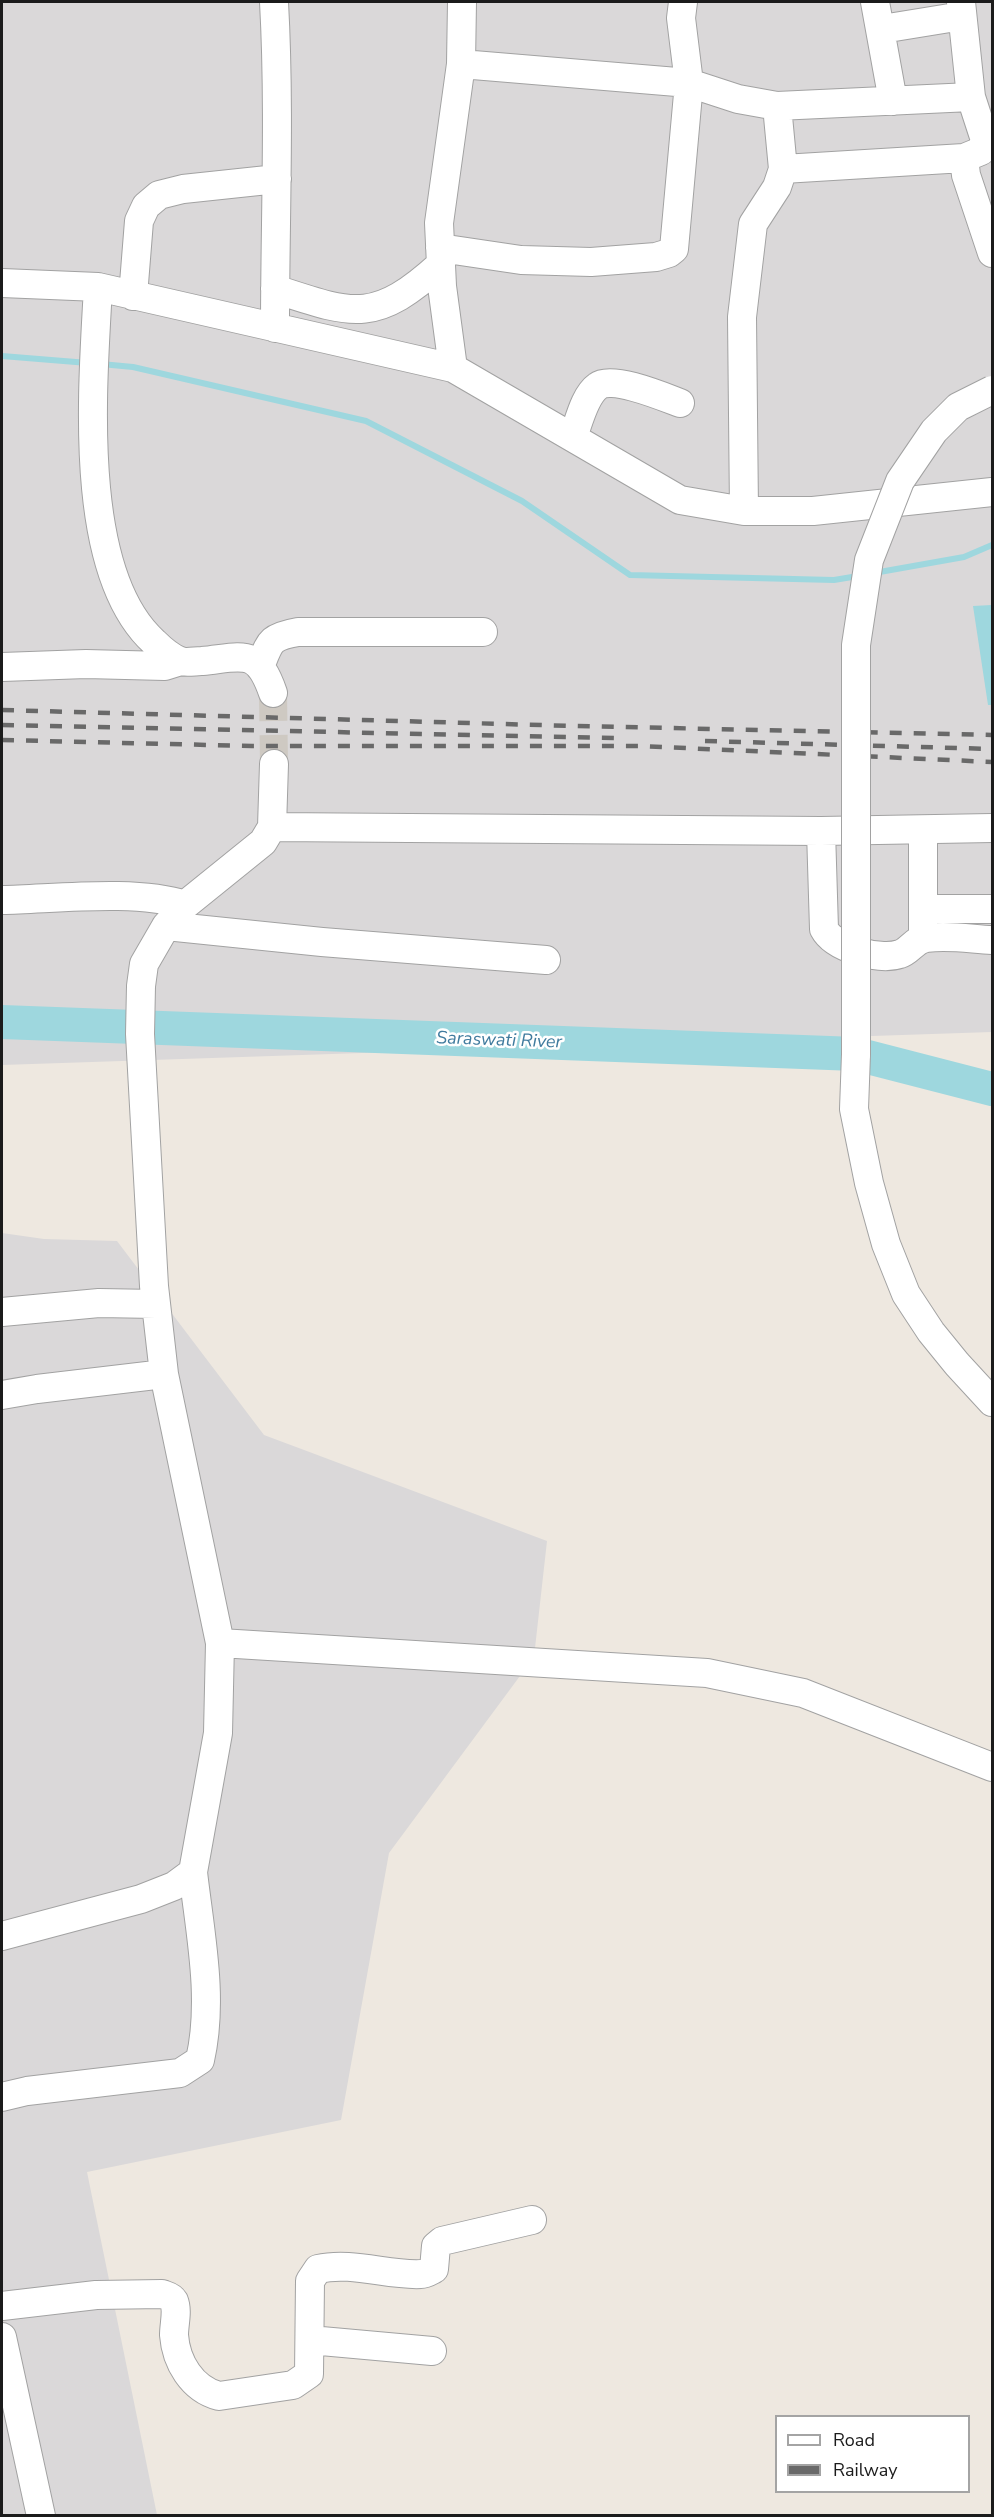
<!DOCTYPE html>
<html>
<head>
<meta charset="utf-8">
<style>
	body { margin:0 }
	#map { position:relative; width:994px; height:2517px; overflow:hidden; background:#eee8e0; font-family:"Nunito Sans",sans-serif }
	canvas { display:block }
	.frame { position:absolute; inset:0; border:3px solid #1b1b1b; pointer-events:none }
	.legend { position:absolute; left:775px; top:2415px; width:195px; height:78px; box-sizing:border-box; background:#fff; border:2px solid #a4a4a4; margin:0; padding:8px 10px; list-style:none; font-size:18px; color:#1b1b1b }
	.legend li { display:flex; align-items:center; gap:12px; height:30px }
	.legend b { width:30px; border:2px solid #a4a4a4 }
</style>
</head>
<body>
<div id="map">
<canvas width="994" height="2517"></canvas>
<div class="frame"></div>
<ul class="legend">
<li><b style="height:8px;background:#fff"></b>Road</li>
<li><b style="height:8px;background:#696969"></b>Railway</li>
</ul>
</div>
<script>
const context = document.querySelector('canvas').getContext('2d');
context.lineJoin = 'round';
function fill(path, color) {
  context.fillStyle = color;
  context.fill(path, 'evenodd');
}
function strokePath(path, color, width, dash) {
  context.strokeStyle = color;
  context.lineWidth = width;
  context.lineCap = dash ? 'butt' : 'round';
  context.setLineDash(dash || []);
  context.stroke(path);
}
function drawText(font, color, halo, rows, align = 'center') {
  context.font = font + ' "Nunito Sans",sans-serif';
  context.lineWidth = 5;
  context.setLineDash([]);
  context.textBaseline = 'middle';
  context.strokeStyle = halo;
  context.fillStyle = color;
  for (const [text, x, y, turn = 0] of rows) {
    context.save();
    context.translate(x, y);
    context.rotate((+turn || 0) * Math.PI / 180);
    context.textAlign = isNaN(turn) ? turn : align;
    if (halo) context.strokeText(text, 0, 0);
    context.fillText(text, 0, 0);
    context.restore();
  }
}
fill(new Path2D(`
	M2,2H992V1032L2,1065Z
	M2,1233L44,1239L117,1241L264,1435L547,1541L534,1657L389,1853L341,2120L87,2172L157,2515H2Z`), '#dad8d9');
fill(new Path2D(`
	M992,605V705H988L973,606Z`), '#9ed7de');
strokePath(new Path2D(`
	M2,356L88,363
	M101,364L133,367L366,421L522,501L630,575L834,580L858,576
	M874,573L964,557L992,545`), '#9ed7de', 6);
strokePath(new Path2D(`
	M2,1022L856,1054L992,1089`), '#9ed7de', 34);
strokePath(new Path2D(`
	M273,693L274,764`), '#cec9c2', 28, [28, 14]);
const minor = new Path2D(`
	M274,2C280,110 275,219 275,328
	M875,2L893,101
	M961,2L971,97L985,140L981,151L964,158L966,175L992,253
	M882,29L962,16
	M461,64L689,83L738,99L777,106L971,97
	M783,169L964,158
	M440,248L521,260L591,262L656,257L669,253L674,249L689,83L681,18L683,2
	M2,283L98,287L453,368L680,500L744,511H813L992,492
	M98,287C93,384 76,571 154,642C161,649 170,657 180,661C186,663 195,661 202,661C243,657 257,647 273,693
	M275,289C354,315 375,324 441,264
	M133,296L139,221L146,206L159,195L183,189L277,179
	M453,368L442,286L439,223L461,64L462,2
	M573,437C579,422 584,396 598,386C611,375 664,397 680,403
	M744,511L742,317L753,224L777,187L783,169L777,106
	M2,667L86,664L165,666L181,661
	M260,667C270,642 269,637 298,632H483
	M272,827L821,831L992,828
	M923,830V938
	M821,831L824,929C834,948 879,961 900,954C910,951 915,939 927,938C948,935 971,939 992,940
	M2,900C55,899 136,889 185,905
	M923,909H992
	M166,926L322,942L546,960
	M856,1054L854,1109L869,1183L886,1244L906,1294L931,1332L957,1364L992,1402
	M2,1312L99,1303L156,1304
	M2,1395L37,1389L164,1374
	M220,1643L707,1673L803,1693L992,1767
	M2,1936L141,1899L174,1886L193,1872L218,1733L220,1643L164,1374L154,1286L140,1034L141,986L144,964L166,926L185,905L263,842L272,827L274,764
	M2,2097L27,2091L180,2073L200,2060C214,1999 200,1933 193,1872
	M2,2306L96,2295L162,2294C167,2296 171,2296 174,2301C178,2311 174,2324 174,2335C176,2362 192,2389 219,2396L293,2385L309,2374L310,2281L318,2269C352,2261 389,2276 421,2274C426,2274 430,2271 434,2269L436,2246L442,2241L532,2220
	M2,2337L41,2516
	M310,2340L432,2351`);
strokePath(minor, '#a2a2a2', 30);
strokePath(minor, '#fff', 28);
strokePath(new Path2D(`
	M2,710L576,726L992,735
	M2,725L615,738
	M2,740L252,746H640L992,762
	M705,741L992,749`), '#696969', 4.5, [12, 12]);
const minorBridge = new Path2D(`
	M856,1054V645L869,560L900,481L934,431L958,407L992,390`);
strokePath(minorBridge, '#a2a2a2', 30, []);
strokePath(minorBridge, '#fff', 28);
drawText('italic 18px', '#407b9e', '#fff', [
	["Saraswati River",499,1041,2]
]);
</script>
</body>
</html>
